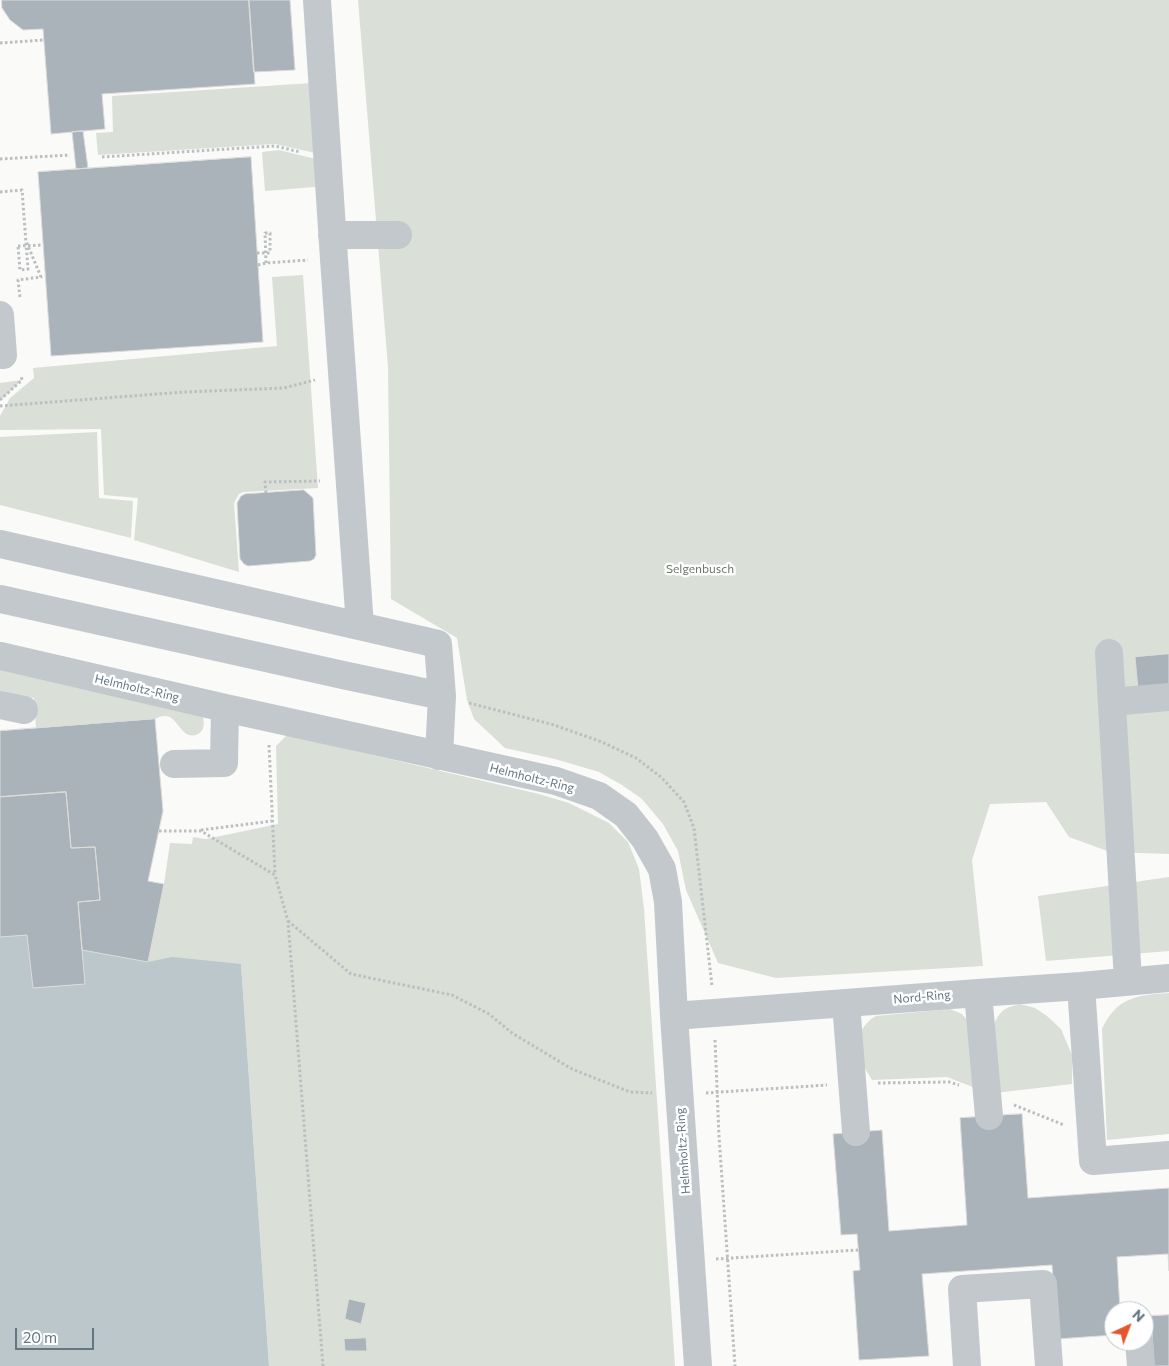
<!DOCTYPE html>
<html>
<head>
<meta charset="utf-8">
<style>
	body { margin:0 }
	#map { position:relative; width:1169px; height:1366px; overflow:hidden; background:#fafaf8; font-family:Commissioner,sans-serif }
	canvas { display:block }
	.north { position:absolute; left:1104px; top:1301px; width:50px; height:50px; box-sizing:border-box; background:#fff; border:1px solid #c1c8cd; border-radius:50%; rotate:43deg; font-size:14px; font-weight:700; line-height:20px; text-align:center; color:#657683 }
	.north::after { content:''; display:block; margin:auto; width:18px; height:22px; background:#e4572e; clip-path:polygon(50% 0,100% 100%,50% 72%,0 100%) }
	.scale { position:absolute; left:15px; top:1328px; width:79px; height:22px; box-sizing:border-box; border:2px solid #657683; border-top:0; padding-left:6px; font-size:15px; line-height:18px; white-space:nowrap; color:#657683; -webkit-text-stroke:4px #fff; paint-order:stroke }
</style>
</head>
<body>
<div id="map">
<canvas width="1169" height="1366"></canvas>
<div class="north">N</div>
<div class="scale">20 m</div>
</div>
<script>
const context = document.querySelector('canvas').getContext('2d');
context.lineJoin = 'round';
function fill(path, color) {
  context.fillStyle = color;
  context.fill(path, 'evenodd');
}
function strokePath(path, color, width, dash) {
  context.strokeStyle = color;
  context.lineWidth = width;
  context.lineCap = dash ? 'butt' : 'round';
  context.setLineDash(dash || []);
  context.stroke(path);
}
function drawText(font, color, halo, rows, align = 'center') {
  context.font = font + ' Commissioner,sans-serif';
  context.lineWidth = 5;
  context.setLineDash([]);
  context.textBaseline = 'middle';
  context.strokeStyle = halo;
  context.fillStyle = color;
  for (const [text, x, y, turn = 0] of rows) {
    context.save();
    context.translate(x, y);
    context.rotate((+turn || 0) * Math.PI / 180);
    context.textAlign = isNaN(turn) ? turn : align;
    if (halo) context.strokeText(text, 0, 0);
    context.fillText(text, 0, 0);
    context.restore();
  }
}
fill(new Path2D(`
	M358,0H1169V854L1110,852L1069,837L1046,802L990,804L972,860L983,966L776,978L718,963L686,890L678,851L663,824L642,799L622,785L599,772L555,759L505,748L474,719L467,700L457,638L391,599L388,367Z
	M313,83L324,155L275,144L98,155L96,133L113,132L112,96Z
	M279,150L324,161L327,186L265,191L262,152Z
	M303,275L318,488L243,492L239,494L234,503L239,572L134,540L138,498L104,495L101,429L0,430V416L10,398L34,378L33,368L277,346L272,277Z
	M22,380L2,399L0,400V383Z
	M97,432L99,498L133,501L131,538L0,505V437Z
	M0,670L203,717C204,723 205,730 198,734C184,741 179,722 170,717C165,715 160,716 155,719L36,728L34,698L0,693Z
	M287,735L539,794L569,803L609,823L628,842L639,869L644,909L675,1366H269L241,964L148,962L164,884L170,843L192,844L193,837L206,839L278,824L276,746Z
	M1169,877V951L1046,961L1038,896Z
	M1169,993V1134L1107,1140L1102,1029C1117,997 1137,995 1169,993Z
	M1020,1004L1035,1008L1047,1016L1061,1029L1072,1055V1084L995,1093L994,1024C1001,1010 1004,1008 1020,1004Z
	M950,1009L962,1014L972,1026L978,1089L947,1077L872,1080C868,1073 863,1066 860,1058C853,1043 862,1023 876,1016Z`), '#dadfd7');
fill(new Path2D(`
	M27,935L34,988L85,984L82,950L148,962L172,957L241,964L269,1366H0V937Z`), '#bbc7cb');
const building = new Path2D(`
	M2,0H249L255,84L102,94L105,129L51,134L43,29L23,30L10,20L2,8Z
	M249,0H290L295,70L254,72Z
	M83,131L88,168L76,169L72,132Z
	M251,157L263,342L51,356L38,172Z
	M304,490L313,498L316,555L314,559L310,561L248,566L244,564L240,559L237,503L241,496L245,494Z
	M1169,654V686L1138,689L1135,657Z
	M155,719L163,811L148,881L164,884L148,962L82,950L78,902L100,900L95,847L71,848L66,792L0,797V731Z
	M66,792L71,848L95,847L100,900L78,902L85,984L33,988L27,935L0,937V797Z
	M1022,1114L1028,1198L1169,1188V1271L1168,1254L1117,1257L1120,1311H1114V1335L1057,1339L1052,1265L922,1274L929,1356L859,1360L853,1271L860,1270L857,1234L841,1235L833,1134L882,1130L889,1231L967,1225L960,1118Z
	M349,1299L366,1303L361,1324L345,1319Z
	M1169,1315V1366H1154L1151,1316Z
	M366,1338L367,1351H345L344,1339Z`);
fill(building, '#aab3b9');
strokePath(building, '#dcdcda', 1);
strokePath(new Path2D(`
	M0,43L44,40
	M102,157L275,146L300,152
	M0,159L70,155
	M0,192L22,190L28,269L20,270L18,246
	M266,263L265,233H270V253
	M258,265L266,263L308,260
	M20,297L18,280L41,277L26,241
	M0,400L22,380L21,375
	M0,406L184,392L284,388L315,380
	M266,493L265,482L320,481
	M469,703L554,725L602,742L636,758L661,777L684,802L694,828L712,986
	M269,745L275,874
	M201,830L272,821
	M159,831H201L275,875L288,921L323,1366
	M288,921L351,974L452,995L489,1014L512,1033L572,1069L630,1092L652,1093
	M715,1040L719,1136L735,1366
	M878,1083L949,1082L959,1085
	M706,1093L827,1085
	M1014,1105L1064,1125
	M716,1259L858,1250`), '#bbbfc2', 3, [2.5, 2.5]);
strokePath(new Path2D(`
	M317,0L334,259L360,626
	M332,235H398
	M0,315L3,355
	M0,544L438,644L442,696L439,756
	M0,599L343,675L442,696
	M1109,653L1128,981
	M0,656L225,708L556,781L599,796L626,815L645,839L662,869L668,902L674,1016L698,1366
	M1112,702L1169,697
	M0,705L24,710
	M174,764L224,763L225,708
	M1081,986L1093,1161L1169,1155
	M978,993L989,1116
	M846,1003L856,1132
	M674,1016L978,993L1081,986L1169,978
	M1139,1341L1141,1366
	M967,1366L962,1289L1043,1284L1049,1366`), '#c3c8cc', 28);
strokePath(new Path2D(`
	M18,246L43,245
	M257,253H270`), '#bbbfc2', 3, [2.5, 2.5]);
drawText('12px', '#687a64', '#fff', [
	["Selgenbusch",700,569]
]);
drawText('12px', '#657683', '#fff', [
	["Helmholtz-Ring",137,688,13],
	["Helmholtz-Ring",532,778,14],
	["Nord-Ring",922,997,-5],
	["Helmholtz-Ring",683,1151,-94]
]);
</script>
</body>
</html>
